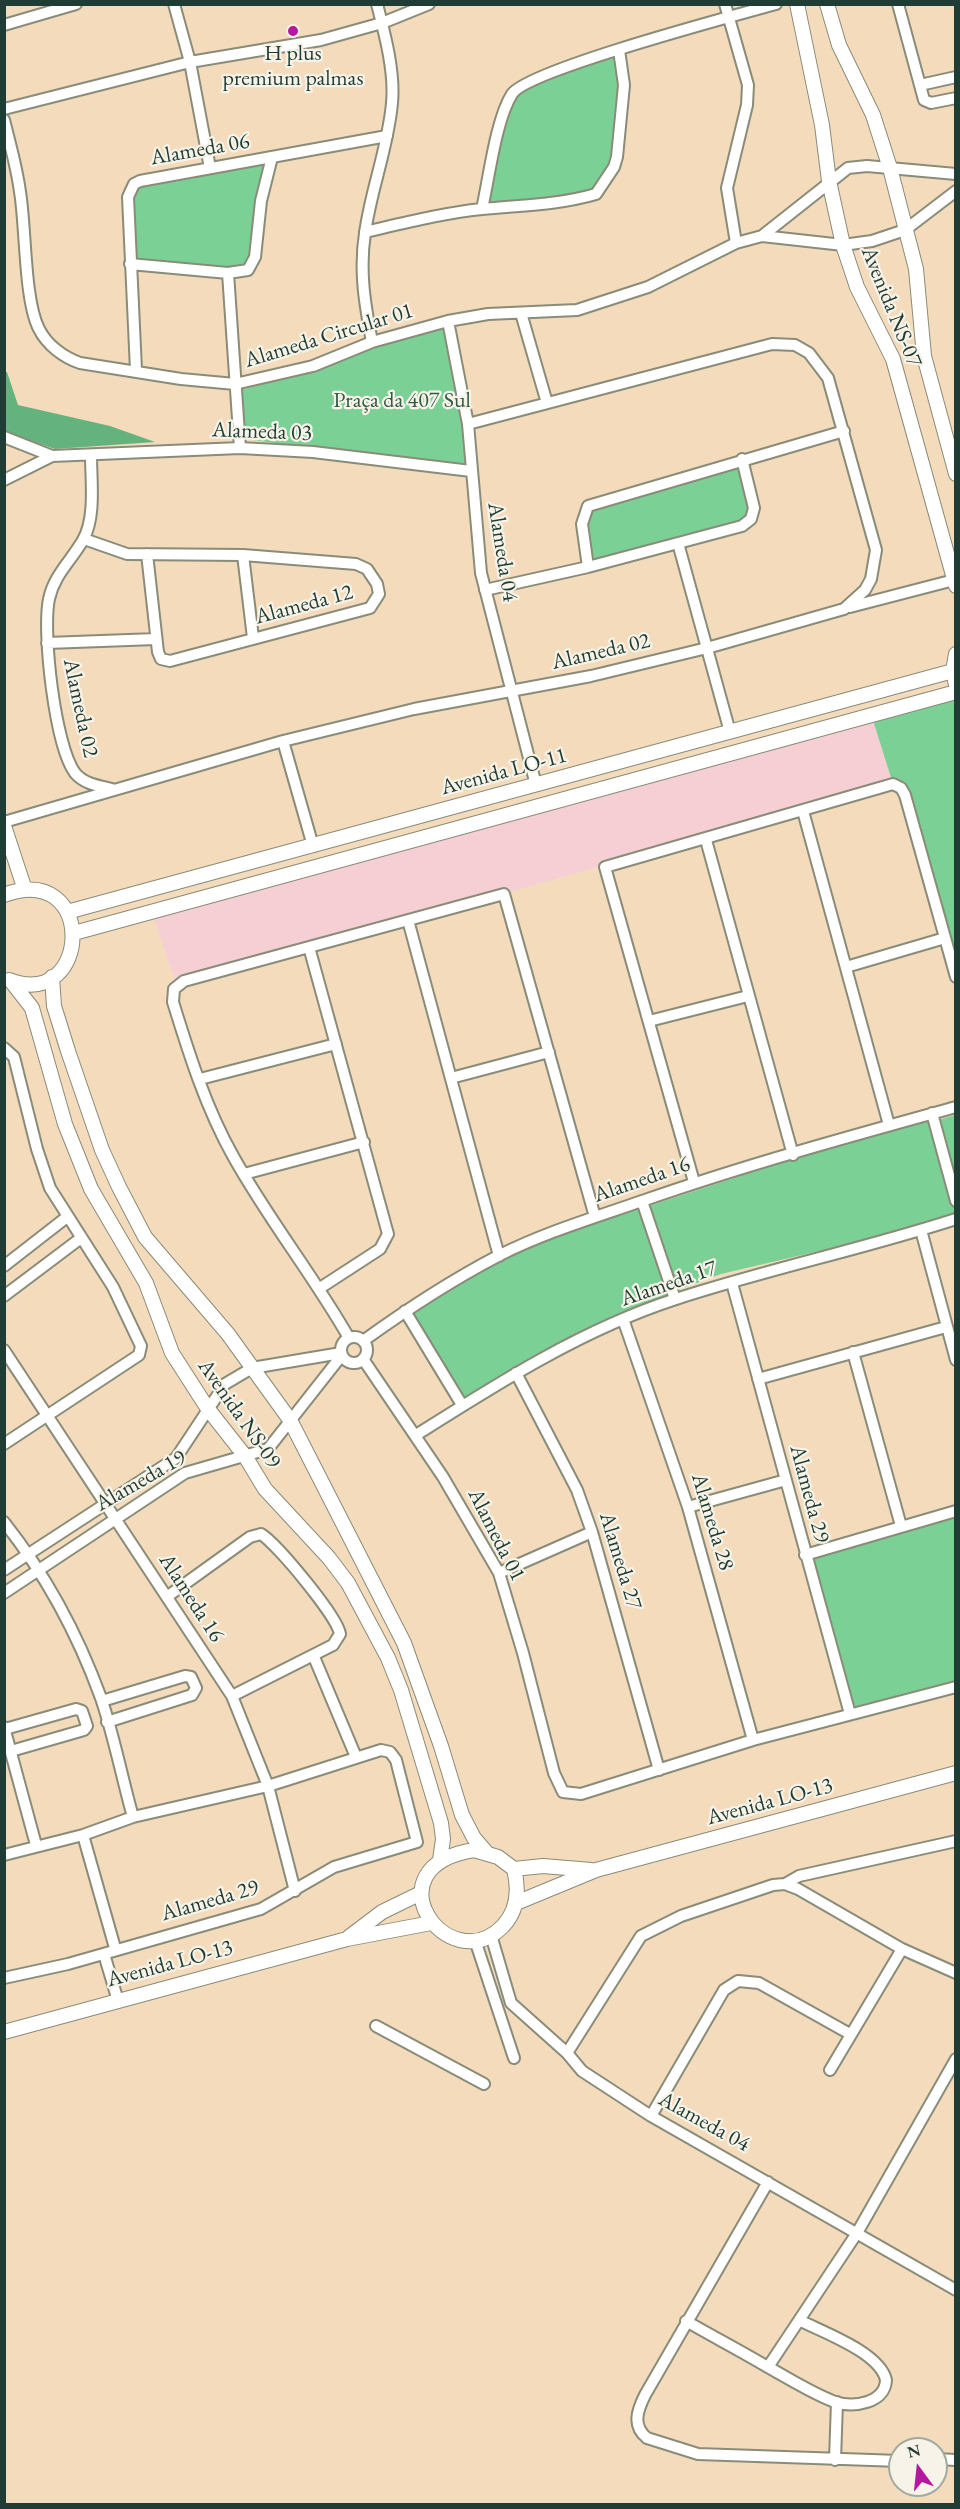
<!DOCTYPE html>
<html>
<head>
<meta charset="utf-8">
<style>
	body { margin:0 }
	#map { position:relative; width:960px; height:2509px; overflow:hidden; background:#f3dbbc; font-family:"EB Garamond",serif }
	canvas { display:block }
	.frame { position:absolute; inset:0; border:6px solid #1f3d34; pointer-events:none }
	.north { position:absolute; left:888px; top:2437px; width:60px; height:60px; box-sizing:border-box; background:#f7f3e8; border:2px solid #a1aaa0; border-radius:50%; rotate:345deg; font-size:16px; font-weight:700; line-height:24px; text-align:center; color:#1f3d34 }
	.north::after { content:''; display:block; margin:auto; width:21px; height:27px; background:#b5179e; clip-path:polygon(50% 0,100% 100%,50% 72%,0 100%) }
</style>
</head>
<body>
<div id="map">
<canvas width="960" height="2509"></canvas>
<div class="frame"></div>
<div class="north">N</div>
</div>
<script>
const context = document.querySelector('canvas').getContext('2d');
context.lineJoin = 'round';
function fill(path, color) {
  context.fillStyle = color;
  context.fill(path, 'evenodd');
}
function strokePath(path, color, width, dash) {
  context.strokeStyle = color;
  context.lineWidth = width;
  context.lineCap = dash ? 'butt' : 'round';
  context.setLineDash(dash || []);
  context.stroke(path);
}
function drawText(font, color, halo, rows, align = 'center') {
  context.font = font + ' "EB Garamond",serif';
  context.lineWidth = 4.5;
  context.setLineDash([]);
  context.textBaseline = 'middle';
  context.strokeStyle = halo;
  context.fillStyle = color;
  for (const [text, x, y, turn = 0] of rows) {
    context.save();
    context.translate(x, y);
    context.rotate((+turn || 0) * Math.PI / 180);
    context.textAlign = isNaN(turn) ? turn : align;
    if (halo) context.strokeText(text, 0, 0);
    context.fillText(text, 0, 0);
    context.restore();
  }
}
fill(new Path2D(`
	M871,714L893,784L177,985L151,910Z`), '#f6cfd5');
fill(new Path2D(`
	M618,57C619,91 628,172 595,194C579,204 507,202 485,203C489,181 498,119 507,104C525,73 584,61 618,57Z
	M272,157L248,270L130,264L131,188Z
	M448,321L471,471L239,438L237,391L286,378Z
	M742,459L754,508L748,523L588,567L582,516L595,503Z
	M955,692V977L901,788L893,784L871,714Z
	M932,1113L935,1121L955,1115V1219L721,1274L673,1292L675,1299L623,1319L462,1405L405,1311L535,1240L642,1201L668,1274L649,1206Z
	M955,1512V1687L850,1714L805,1555Z`), '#7bd195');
fill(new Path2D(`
	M7,372L18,405L110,426L155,442L55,449L5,432L4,373Z`), '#64b37e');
const minor = new Path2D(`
	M174,4L190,62L210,168
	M725,4L748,85L747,105L727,188L736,243
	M898,4L924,100L931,103L956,98
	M4,25L76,4
	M920,85L956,77
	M4,109L190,62L321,40L382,23L429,4
	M4,120C10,144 17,168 20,192C26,227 24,300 39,329C47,345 63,357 80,363L181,379L235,384L313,366L372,342L448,321L488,314L577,310L648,287L736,243L762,236L843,245L872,241L905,230L956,191
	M482,209C489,178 496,119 512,94C528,70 737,15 776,4
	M365,232C404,223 443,213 482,209C521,205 558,205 596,194L614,167L617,157L624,85L619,50
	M762,236L848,168L867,166L956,174
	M130,264L228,273L248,270L255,257L261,201L272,157
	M228,273L240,448
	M521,313L547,403
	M448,321L468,424L481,573L536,785
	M372,342C365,305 359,271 365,233C371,189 388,148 392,103C395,72 385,35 377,4
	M136,370L128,197L134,184L140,181L387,136
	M4,437L52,456L4,480
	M91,455C91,481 96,517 83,540C71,561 54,575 49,599C42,632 55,746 75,773C84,784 99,786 112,789
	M52,456L240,448L313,452L471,471
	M84,539L127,554L243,555L356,564L367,569L377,584L379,594L370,608L170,661L161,659L158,652L147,554
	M678,543L730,732
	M243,555L253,638
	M588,567L582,524L588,506L844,431
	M485,590L588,567L742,526L751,519L754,508L742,459
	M850,607L954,580
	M47,643L156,639
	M283,741L313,846
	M803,811L889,1125
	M4,822L283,741L414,709L591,676L707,648L844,609L865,590L871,579L876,550L828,378L809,353L795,345L772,344L468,424
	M706,840L793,1155
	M408,920L499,1256
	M309,947L388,1234L380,1249L320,1288
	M846,967L945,938
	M649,1021L748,996
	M4,1048L14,1057L37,1149L50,1188L113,1287L141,1346L139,1355L4,1444
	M451,1078L549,1052
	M200,1079L336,1044
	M932,1113L956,1201
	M244,1174L364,1142
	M694,1182L605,867L893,784L901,788L905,795L956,977
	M642,1201L675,1299
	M921,1230L956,1360
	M4,1266L67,1217
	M732,1283L850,1714
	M4,1296L81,1238
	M405,1311L462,1405
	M623,1319L688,1507L753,1740
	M341 1350a13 13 0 1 1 26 0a13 13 0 1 1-26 0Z
	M349,1338C313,1275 268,1219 233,1156C206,1108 189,1054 173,1002L174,989L184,981L504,894L595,1217
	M363,1341C406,1310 450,1281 498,1256C543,1233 593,1218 642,1201C745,1165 851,1136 956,1107
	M4,1350L232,1696L268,1786L295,1891
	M853,1352L901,1526
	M363,1359L443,1477L499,1573L523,1653L554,1773L563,1792L581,1794L753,1740L956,1687
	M516,1373L577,1490L592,1532L659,1770
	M758,1379L946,1327
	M416,1435C498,1383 583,1329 676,1299C768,1269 863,1249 956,1219
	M688,1507L786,1480
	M4,1522C46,1575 78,1635 101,1698C114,1736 122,1778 133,1817
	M805,1555L956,1511
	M4,1570L176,1458L225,1384L252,1368L341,1353
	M499,1573L592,1532
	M4,1593L185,1473L268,1449L342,1355
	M168,1596L250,1537L261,1534C277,1544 337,1616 340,1634L333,1645L232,1696
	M314,1657L356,1757
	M102,1701L185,1676L191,1677L196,1688L192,1695L107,1722
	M4,1727L36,1845
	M5,1729L76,1709L82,1711L87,1726L84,1730L11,1751
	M83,1835L115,1948
	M4,1855L83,1835L133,1817L268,1786L381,1750L390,1752L396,1760L417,1842L334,1867L261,1909L68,1964L4,1978
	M785,1884L799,1876L956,1841
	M491,1935L511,2003L567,2053L582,2071L651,2116L956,2290
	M475,1940L514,2058
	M104,1954L118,2001
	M376,2026L484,2084
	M567,2053L641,1936L681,1916L773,1885L785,1884L798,1889L902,1949L956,1973
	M830,2070L902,1949
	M651,2116L724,1990L738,1981L759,1983L850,2034
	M768,2182L645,2395C637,2411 632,2426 647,2438L698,2454L900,2461
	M686,2321C712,2336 739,2350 766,2366C788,2378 811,2393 835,2402C854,2408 885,2403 886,2380C880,2353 825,2333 801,2321
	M768,2367L857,2233L956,2059
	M936,2459L956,2460
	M835,2460L837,2402`);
const tertiary = new Path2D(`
	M797,4L822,125L829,181L843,245L857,287L893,359L956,586
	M827,4L839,45L873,115L890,168L916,269L924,356L956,474
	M956,654L953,671L956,685
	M4,826L25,890
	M4,895C97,860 92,1012 9,980
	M67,912L953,671
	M74,933L956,692
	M52,977L54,1006L68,1051L102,1150L119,1187L145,1237L228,1334L290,1420L404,1643L441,1746L462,1815L474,1838L487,1853
	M11,981L32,1008L65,1124L91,1189L146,1283L172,1353L208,1409L245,1456L265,1489L329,1558L348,1583L388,1658L401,1690L441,1823L443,1839L440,1860
	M474,1850L498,1857L514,1869C519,1889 518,1910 503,1926C448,1982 367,1867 474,1850Z
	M514,1869L543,1866L591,1870
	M516,1903L596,1870L956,1773
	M349,1937L382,1912L421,1893
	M4,2032L347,1939L431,1923`);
strokePath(minor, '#898c78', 14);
strokePath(tertiary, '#898c78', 16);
strokePath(minor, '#fff', 10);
strokePath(tertiary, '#fff', 14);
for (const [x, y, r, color] of [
	[293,31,6,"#b5179e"]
]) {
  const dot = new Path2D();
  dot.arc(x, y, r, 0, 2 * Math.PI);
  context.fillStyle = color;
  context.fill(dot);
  strokePath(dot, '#f7f3e8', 2);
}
drawText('22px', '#1f3d34', '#f7f3e8', [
	["H plus",293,54],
	["premium palmas",293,79]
]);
drawText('22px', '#1f3d34', '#f7f3e8', [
	["Alameda 06",200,150,-10],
	["Avenida NS-07",891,307,68],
	["Alameda Circular 01",329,336,-17],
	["Alameda 03",262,432,2],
	["Alameda 04",502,552,81],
	["Alameda 12",304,605,-15],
	["Alameda 02",601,652,-13],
	["Alameda 02",80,708,78],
	["Avenida LO-11",504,772,-15],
	["Alameda 16",642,1180,-19],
	["Alameda 17",669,1284,-19],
	["Avenida NS-09",239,1414,55],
	["Alameda 19",141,1481,-30],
	["Alameda 29",809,1494,75],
	["Alameda 28",712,1522,73],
	["Alameda 01",496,1535,63],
	["Alameda 27",620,1561,73],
	["Alameda 16",191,1598,57],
	["Avenida LO-13",770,1802,-15],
	["Alameda 29",210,1901,-16],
	["Avenida LO-13",170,1964,-15],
	["Alameda 04",704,2122,29]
]);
drawText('22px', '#315b47', '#f7f3e8', [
	["Praça da 407 Sul",402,401]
]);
</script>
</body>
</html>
